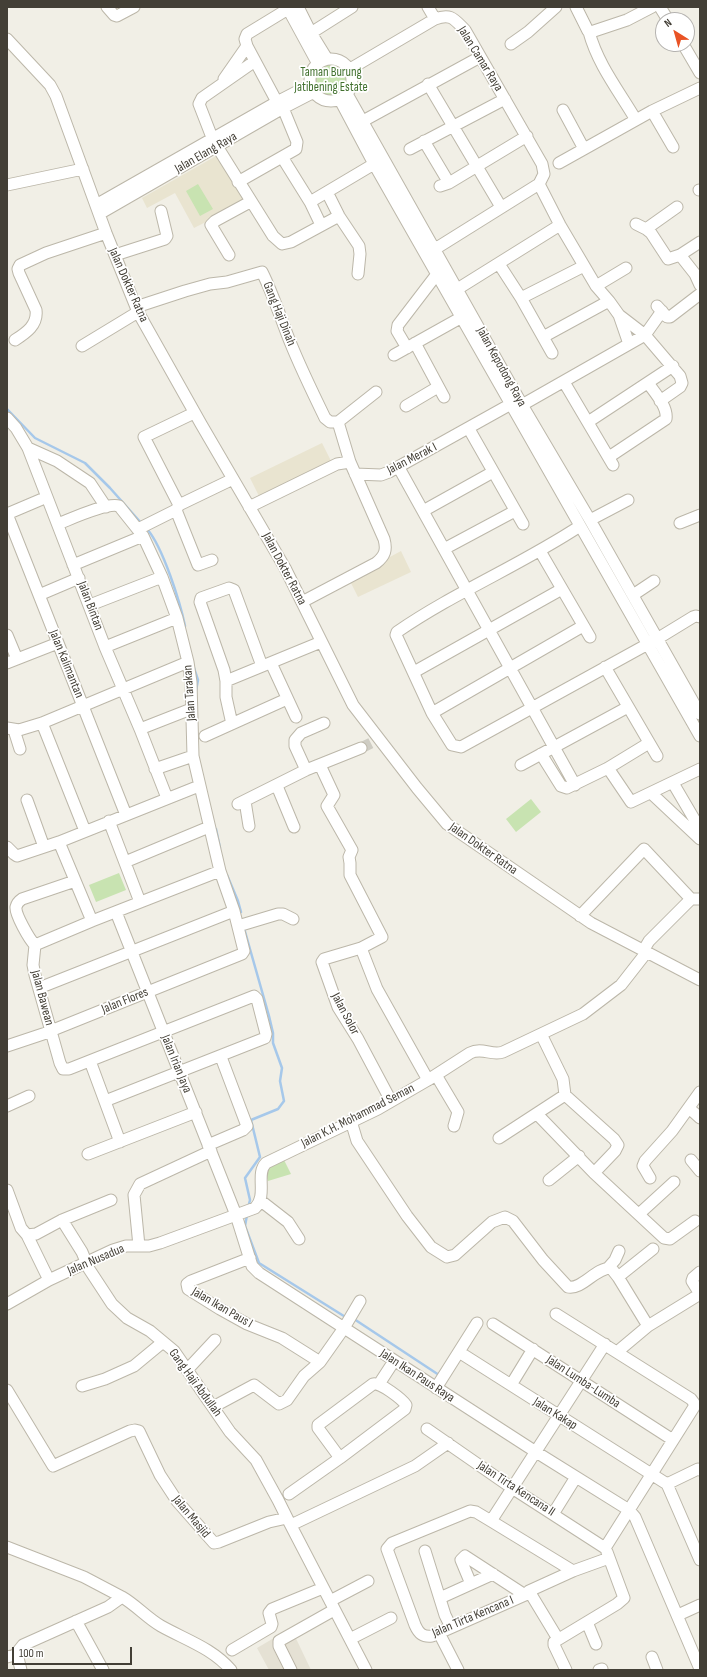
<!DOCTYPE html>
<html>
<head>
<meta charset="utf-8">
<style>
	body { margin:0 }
	#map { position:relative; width:707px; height:1677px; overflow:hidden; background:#f1efe6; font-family:"Sofia Sans Condensed",sans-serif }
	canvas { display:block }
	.frame { position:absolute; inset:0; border:8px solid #433f36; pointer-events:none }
	.north { position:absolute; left:655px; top:12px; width:40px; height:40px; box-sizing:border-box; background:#fff; border:1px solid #b4b2af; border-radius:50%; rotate:323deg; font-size:11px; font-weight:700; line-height:16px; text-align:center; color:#433f36 }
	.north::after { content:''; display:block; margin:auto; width:14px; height:18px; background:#e95325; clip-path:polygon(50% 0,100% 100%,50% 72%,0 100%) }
	.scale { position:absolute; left:12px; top:1647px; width:120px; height:18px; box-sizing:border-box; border:2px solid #433f36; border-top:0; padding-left:5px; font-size:12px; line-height:14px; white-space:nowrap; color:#433f36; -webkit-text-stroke:3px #fff; paint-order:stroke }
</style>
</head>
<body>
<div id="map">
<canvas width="707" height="1677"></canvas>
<div class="frame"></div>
<div class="north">N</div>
<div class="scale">100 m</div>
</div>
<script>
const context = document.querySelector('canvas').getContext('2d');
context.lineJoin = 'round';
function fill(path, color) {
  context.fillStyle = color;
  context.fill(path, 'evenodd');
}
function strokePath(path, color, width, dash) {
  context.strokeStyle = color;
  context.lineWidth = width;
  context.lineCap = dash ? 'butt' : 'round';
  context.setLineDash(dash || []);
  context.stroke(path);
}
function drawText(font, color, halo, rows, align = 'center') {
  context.font = font + ' "Sofia Sans Condensed",sans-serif';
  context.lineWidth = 3.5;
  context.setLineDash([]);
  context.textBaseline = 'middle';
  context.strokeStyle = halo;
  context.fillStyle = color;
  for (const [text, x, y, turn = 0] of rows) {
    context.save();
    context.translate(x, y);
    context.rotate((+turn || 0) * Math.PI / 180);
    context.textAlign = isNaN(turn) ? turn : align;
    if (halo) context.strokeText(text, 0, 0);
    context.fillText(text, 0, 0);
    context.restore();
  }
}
fill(new Path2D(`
	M291,1628L311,1670H269L257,1648Z`), '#e5e1d4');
fill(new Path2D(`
	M216,156L245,202L194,228L175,193L147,208L142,198Z
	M322,443L332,463L260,498L250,478Z
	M401,551L411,572L358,597L349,579Z`), '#e9e4d0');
fill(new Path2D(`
	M314 80a17 17 0 1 1 34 0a17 17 0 1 1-34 0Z
	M198,184L213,209L200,216L186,191Z
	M531,799L541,812L516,832L506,819Z
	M119,873L126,890L96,902L89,885Z
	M283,1158L291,1174L268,1181L265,1169Z`), '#c8e3b1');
strokePath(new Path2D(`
	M7,409L35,438L85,463L110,488L142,524
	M147,529C163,547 180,602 185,626
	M194,668L198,680L196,691
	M216,829L220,848
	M227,875L238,901L241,912
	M244,928L269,1016L273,1033V1043L282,1068L280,1081L284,1101L278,1109L251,1120L260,1157L245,1178L250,1200L248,1208
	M247,1215L245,1226L259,1263L347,1318
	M354,1319L439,1375`), '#a6c8ea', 2.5);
strokePath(new Path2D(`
	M361,748L379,739`), '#ceccc3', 11, [11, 5.5]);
const minor = new Path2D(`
	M107,7L114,15L117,16L134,7
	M287,7L318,64
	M298,7L311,33L327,59
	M428,7L435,19
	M576,7L588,31L591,32L627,20L652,7
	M660,7L668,20
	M589,32C598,65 619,91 636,120
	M311,33L352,7
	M7,39L50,85L56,96L106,233L138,312L201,424L285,568L353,705L417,788L447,824L591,923L700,980
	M511,44L528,32L556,7
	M683,44L700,73
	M310 80a21 21 0 1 1 42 0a21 21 0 1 1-42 0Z
	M255,61L202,98L199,104L213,140L273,236L282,244L291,242L339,216
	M350,69L435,19C451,13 454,19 465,30L542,164L544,174L539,184
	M224,79L247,46
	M428,84L501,207
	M347,94L525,410L590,520L700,714
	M340,100L374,164L700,736
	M277,102L247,46L245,39L247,34L288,9
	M563,110L584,149
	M652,111L673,147
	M363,121L480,57
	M424,141L449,183
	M410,149L505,99
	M282,157L310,202L321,225
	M559,163L652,111L700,88
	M238,182L296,149L297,142L283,108
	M539,184L560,225L596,286L609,301L619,315L629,344
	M7,185L83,169
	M440,186L449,183L527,136
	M699,190H700
	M327,192L339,216L359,246L360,254L358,274
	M310,202L374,164
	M96,205L277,102L310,85
	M99,214L283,108L314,92
	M636,224L646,229L651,233L668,259L680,255L695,274L700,285
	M646,229L677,207
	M435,249L539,184
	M115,255L165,239L167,236L161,211
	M229,255L211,225L215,221L250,202
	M680,255L700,242
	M499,264L521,298L552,353
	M596,286L626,268
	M451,293L560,225
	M521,298L584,266
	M657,306L667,317H670L700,294
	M136,307L185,291L210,284L227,282L262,272C272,292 279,313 287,334C298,363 312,391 325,418L330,422H338
	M619,315L645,335L680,376L682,383L680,387L660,401
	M543,337L609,301
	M15,340C26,333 38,325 36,310L19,273L18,269L20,265L46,253L106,233
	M415,343L444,397
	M82,346L138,312
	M407,348L397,331L398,325L437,274
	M394,355L462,317
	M564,382L613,465
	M522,405L645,335L662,311
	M406,406L438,387
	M7,418L16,428L28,448L105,647L140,729L167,798
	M588,422L673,366
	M469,429L523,524
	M28,448L57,461L90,483L106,507
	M609,457L666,419C668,407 655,393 648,383
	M350,462L338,422L376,392
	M399,468L575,785
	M355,474L381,475L389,472L511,404
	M179,505L144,437L194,413
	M249,507L337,464L350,462L384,539C387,550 385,556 376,563L302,602
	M176,510L198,565L212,560
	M423,511L493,472
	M7,514L126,815
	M7,514L47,497
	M590,520L628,500
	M680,523L700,515
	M580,526C521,565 455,592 397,632L396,635L432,713L452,745L461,747L657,639L693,617L696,616L700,617
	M138,529L176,510L179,505L233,479
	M444,549L515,511
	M540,551L590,637
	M73,565L143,536
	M39,595L79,578
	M633,595L654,581
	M90,605L162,577
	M7,635L17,659
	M105,647L177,618
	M7,663L58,643
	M271,663L296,717
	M605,667L657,756
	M414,672L562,589
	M226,681L321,642
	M432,713L583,626
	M42,723L85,831
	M232,724L226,697V681L224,670L200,602L201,598L229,588L234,590L262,666
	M7,728L19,730L42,723L188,662
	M140,729L191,709
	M14,730L20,749
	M205,736L287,699
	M541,754L561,786L567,788L608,768L649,743
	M320,765L334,795L327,806L352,850L349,857L350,863V875L382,937L361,948L324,959L322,962L338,1007L358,1039L391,1101
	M521,765L628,707
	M608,768L631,802L700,769
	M155,769L193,756
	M306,770L295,746V740L301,733L324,723
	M673,783L700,829
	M277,786L294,827
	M651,793L700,839
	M27,800L44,847
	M245,801L249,826
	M238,804L306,770L361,748
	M109,821L140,902
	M59,842L92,921
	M7,847L14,854L17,856L59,842L199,786
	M125,862L209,827
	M75,881L22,899C19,901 17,903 16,907C15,914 29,939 35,945L33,965L35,975L60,1063L63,1069H69L254,996L257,999L266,1034L265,1038L105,1101
	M116,912L236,1215L252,1266L259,1273L536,1452L629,1510L635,1517L700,1669
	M580,916L644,849L691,899
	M238,926L278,914H283L293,919
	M35,945L92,921L220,871
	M361,948L377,989L428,1080
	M643,951L649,941L691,899H700
	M39,988L234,911
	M7,1046L43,1034L242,954L244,951L234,911L220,871L193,756L191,682L188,662L177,618L162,577L143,536L119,506C107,502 71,519 58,524
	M90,1061L120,1142
	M436,1075L458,1112L454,1126
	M565,1095L614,1139L618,1145L615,1151L594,1173
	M7,1106L29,1096
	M689,1108L700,1118
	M537,1114L594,1173L664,1238L670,1239L695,1221
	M351,1121L357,1141L407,1216L431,1247L447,1257L455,1255L492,1222L505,1217L513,1221L543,1260L568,1287C582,1290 595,1268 611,1268L618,1277L648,1326
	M499,1138L565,1095L563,1079L541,1034
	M208,1145L243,1130L247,1126L221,1057
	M88,1154L196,1112
	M691,1160L700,1171
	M650,1178L643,1166L645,1161L672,1131L700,1092
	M549,1180L579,1156
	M7,1190L21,1228L27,1235L49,1280
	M261,1201L288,1222L299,1239
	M639,1214L674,1182
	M62,1220L82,1252L89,1269L112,1304L127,1318L150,1331L174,1351L230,1432L256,1460L278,1500L287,1518
	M27,1235L36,1234L62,1220L111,1200
	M139,1246L134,1195L140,1184L211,1151
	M250,1258L191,1281L187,1284L188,1289L220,1309L247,1324L282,1338L320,1362
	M608,1268L615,1260L619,1251
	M700,1272L693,1278L692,1281L700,1294
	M618,1277L653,1249
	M7,1304L49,1280L113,1250L126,1246H149L160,1243L255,1208C268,1195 255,1174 266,1163L378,1109L428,1080L470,1053C482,1047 492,1056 503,1052L583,1014L621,985L646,953
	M556,1314L691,1399L694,1403V1407L605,1548
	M493,1324L673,1440
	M459,1352L667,1484L700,1560
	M617,1352L648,1326L700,1294
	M187,1370L215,1340
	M379,1384L394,1361
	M511,1385L533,1349
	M82,1386L105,1379L134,1366L163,1342
	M436,1388L477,1323
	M7,1390L53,1466L130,1431L135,1430L139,1431L160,1475L177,1501L214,1543L219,1542L269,1522L287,1518L366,1670
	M213,1407L254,1385L279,1404L287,1400L304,1376L320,1362L344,1328L360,1301
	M427,1429L512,1488L605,1548
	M667,1484L698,1469L700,1470
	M289,1494L340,1458L405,1409L406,1405C402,1399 380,1382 373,1384L318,1425V1428L340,1458
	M553,1514L576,1477
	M491,1521L605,1344
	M291,1525L415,1466L448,1443
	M7,1547L84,1577L122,1597
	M425,1551L445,1615L451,1627
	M573,1571L491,1521L476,1512L470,1511L392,1543L387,1549L415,1625C419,1634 423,1637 432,1636L525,1595L529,1591L573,1571L609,1558
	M471,1584L461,1560L465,1556L525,1595
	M529,1591L558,1639
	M440,1598L493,1574
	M330,1601L368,1581
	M678,1615L700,1605
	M76,1621L103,1670
	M587,1622L596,1644
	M439,1633L458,1670
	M350,1639L391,1618
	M232,1650L271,1627L272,1624L269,1613L272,1609L323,1588
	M15,1655L18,1658L21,1670
	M7,1657L15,1655L23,1645L108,1607L122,1597C136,1605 147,1618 161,1626C186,1640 212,1648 231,1670
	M652,1657L657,1670
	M291,1670L279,1646V1641L334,1610
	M566,1670L554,1645V1642L617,1604L624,1598L607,1552
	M599,1670L602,1669`);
strokePath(minor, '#bcb7a9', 13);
strokePath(minor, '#fff', 11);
drawText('13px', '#433f36', '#fff', [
	["Jalan Camar Raya",480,59,58],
	["Jalan Elang Raya",206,153,-30],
	["Jalan Dokter Ratna",128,285,66],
	["Gang Haji Dinah",279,314,68],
	["Jalan Kepodong Raya",501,367,61],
	["Jalan Merak I",412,459,-27],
	["Jalan Dokter Ratna",284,569,62],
	["Jalan Bintan",90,606,69],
	["Jalan Kalimantan",66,664,68],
	["Jalan Tarakan",190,693,-94],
	["Jalan Dokter Ratna",483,849,35],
	["Jalan Bawean",42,998,75],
	["Jalan Flores",125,1001,-22],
	["Jalan Solor",345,1014,62],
	["Jalan Irian Jaya",176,1064,68],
	["Jalan K.H. Mohammad Seman",358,1116,-27],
	["Jalan Nusadua",96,1260,-23],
	["Jalan Ikan Paus I",222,1308,30],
	["Jalan Ikan Paus Raya",417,1376,33],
	["Jalan Lumba-Lumba",583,1382,33],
	["Gang Haji Abdullah",195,1383,54],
	["Jalan Kakap",555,1414,32],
	["Jalan Tirta Kencana II",516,1489,33],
	["Jalan Masjid",191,1517,50],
	["Jalan Tirta Kencana I",473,1617,-23]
]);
drawText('13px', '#41702e', '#fff', [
	["Taman Burung",331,73],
	["Jatibening Estate",331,88]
]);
</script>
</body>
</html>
